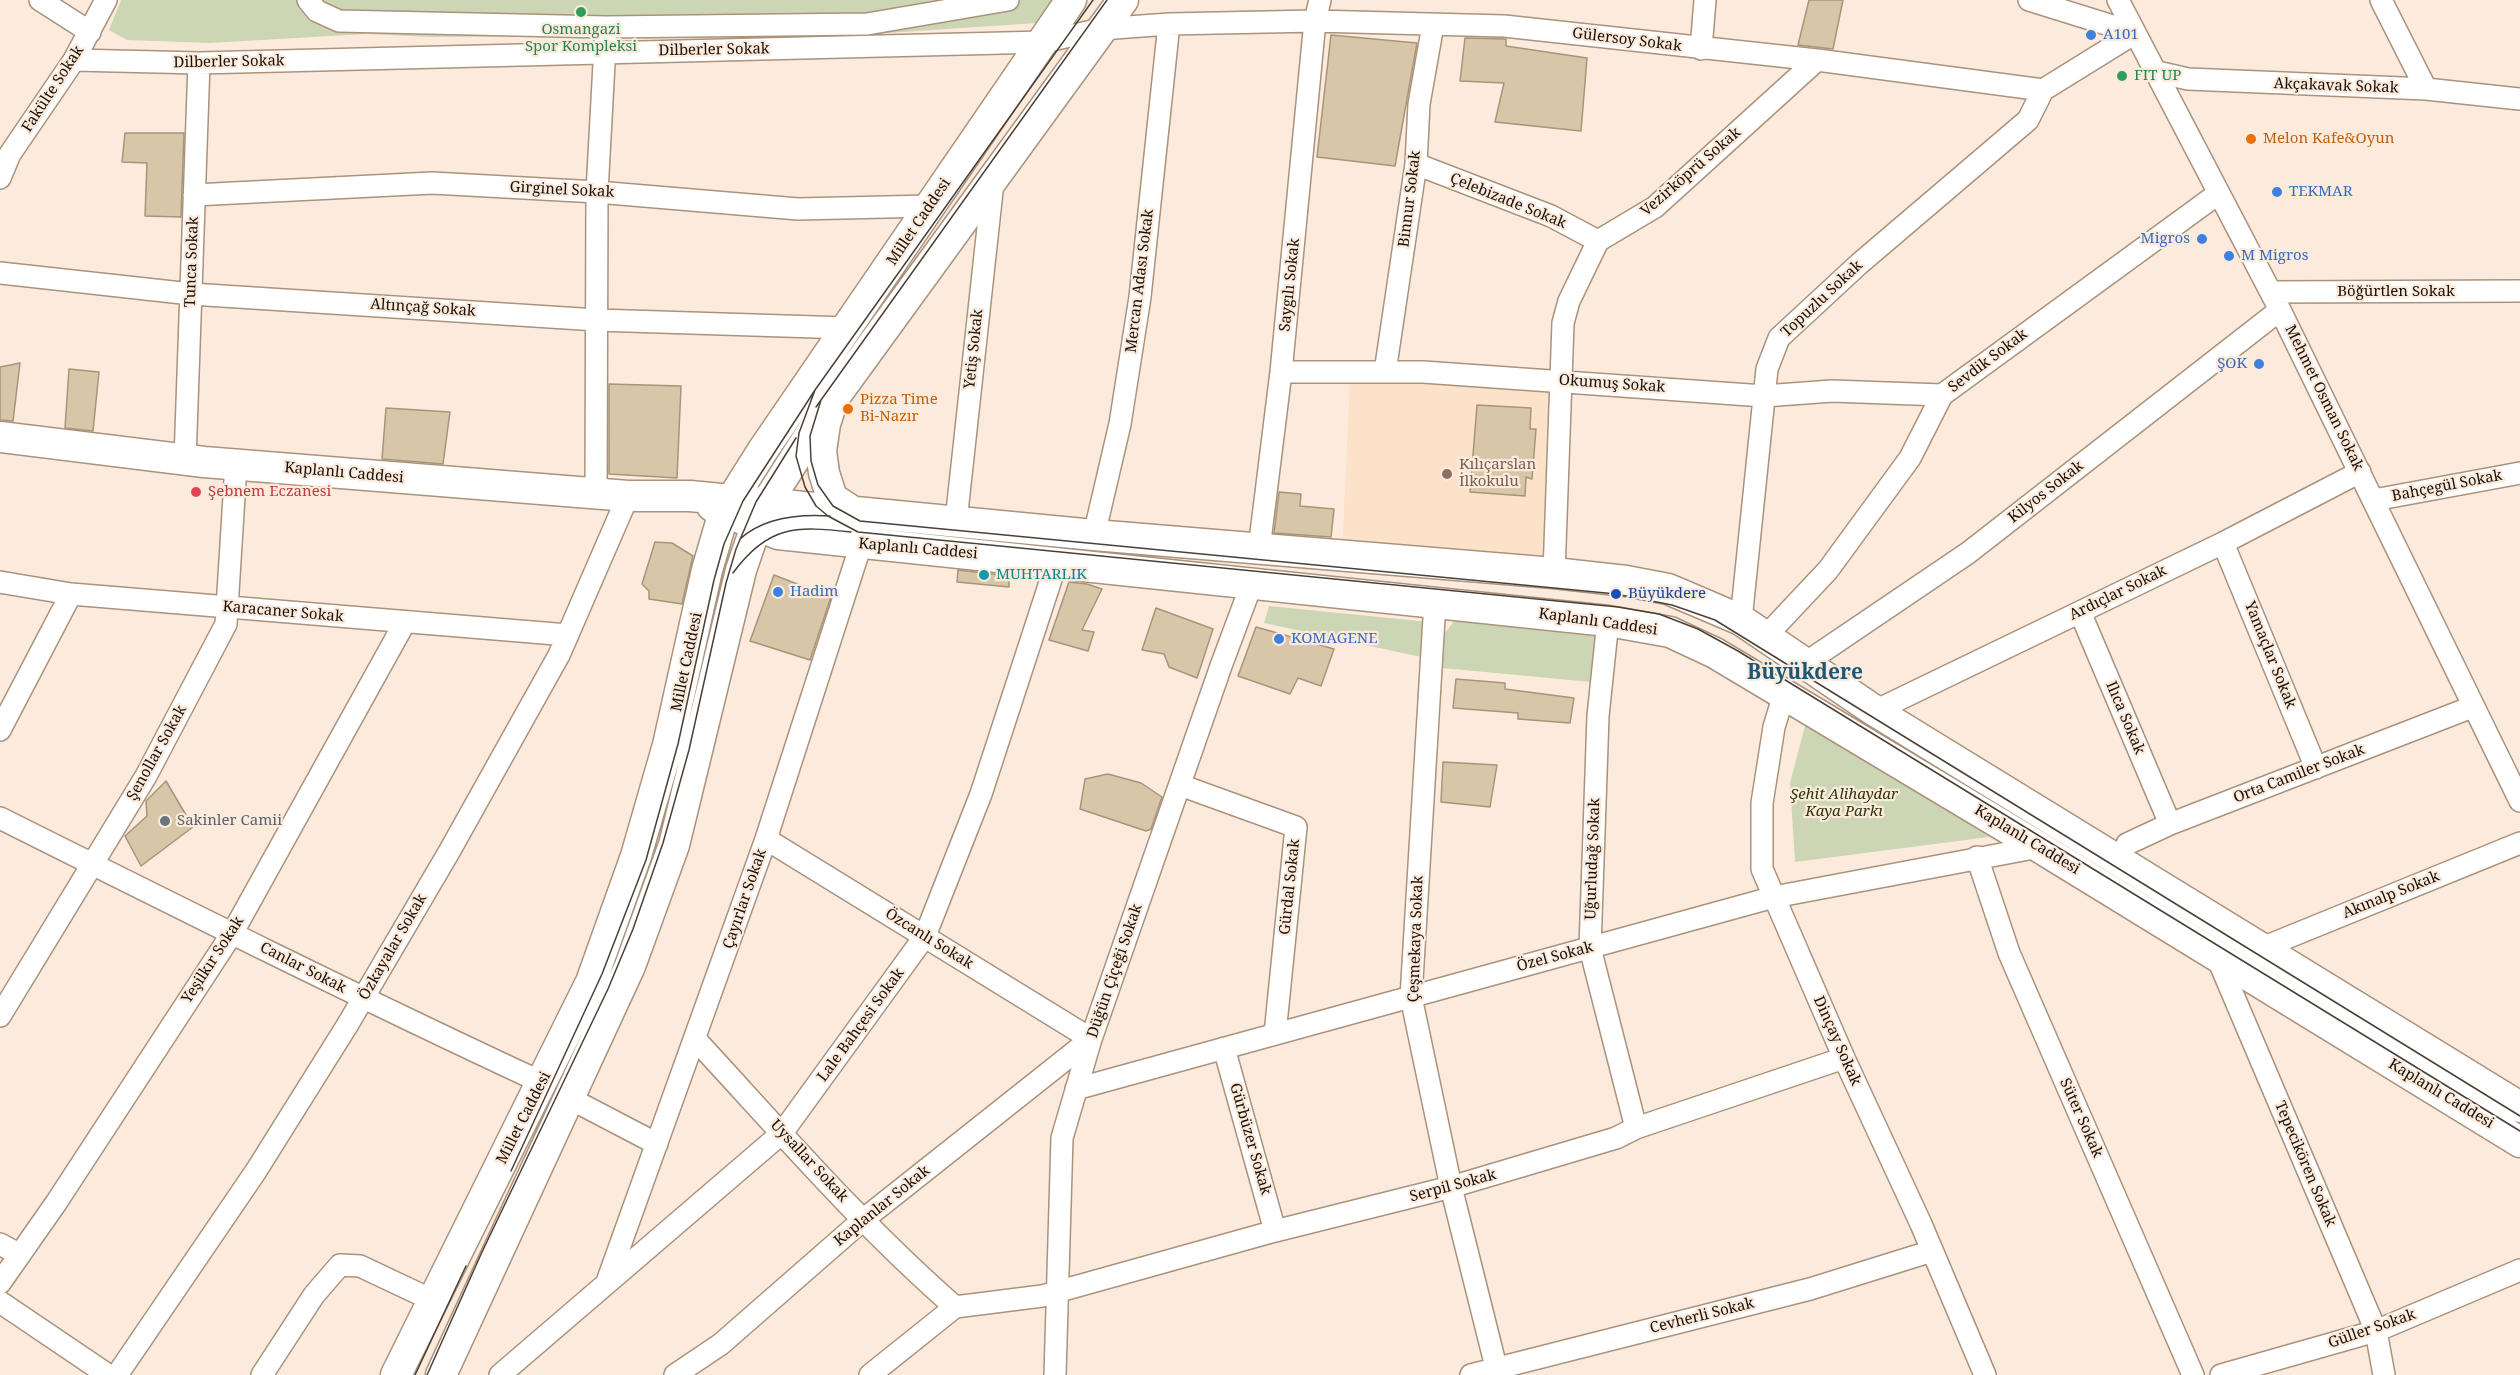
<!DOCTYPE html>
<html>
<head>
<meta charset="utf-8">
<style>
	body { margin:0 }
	canvas { display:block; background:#fcebdd }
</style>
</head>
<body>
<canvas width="2520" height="1375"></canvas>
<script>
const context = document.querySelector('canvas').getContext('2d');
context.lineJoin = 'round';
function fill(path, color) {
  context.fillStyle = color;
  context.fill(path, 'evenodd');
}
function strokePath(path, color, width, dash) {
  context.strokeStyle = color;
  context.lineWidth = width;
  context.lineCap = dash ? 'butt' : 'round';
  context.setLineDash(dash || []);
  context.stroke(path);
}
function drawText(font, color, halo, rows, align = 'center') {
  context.font = font + ' "Noto Serif",serif';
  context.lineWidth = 4.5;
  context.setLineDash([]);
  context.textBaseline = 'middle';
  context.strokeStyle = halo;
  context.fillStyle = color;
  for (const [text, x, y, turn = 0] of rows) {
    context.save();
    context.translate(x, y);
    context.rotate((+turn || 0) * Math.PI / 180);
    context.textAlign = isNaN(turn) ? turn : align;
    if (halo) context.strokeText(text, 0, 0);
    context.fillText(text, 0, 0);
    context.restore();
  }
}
fill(new Path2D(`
	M1350,378L1551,392L1543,567L1342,556Z`), '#fde2ca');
fill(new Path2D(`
	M121,0H1053L1037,23L873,34L431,37L366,34L209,43L127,40L109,30Z
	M1269,606L1429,622L1421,657L1264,623Z
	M1454,621L1607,632L1602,683L1442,668L1436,645Z
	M1806,722L1936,799L1989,837L1795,862L1790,783Z`), '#cdd6b4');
const building = new Path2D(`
	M1809,0H1843L1833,49L1798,45Z
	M1331,35L1417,43L1395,166L1317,157Z
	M1465,38L1506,39V46L1587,58L1581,131L1495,122L1504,83L1460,81Z
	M125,133H184L181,217L145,216L147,163L122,162Z
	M20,363L13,421L0,420V367Z
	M69,369L99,372L93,431L65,428Z
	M609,384L681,386L677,478L609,474Z
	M1477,405L1531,408L1530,429H1536L1532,479L1526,477L1525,496L1470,492Z
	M386,408L450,412L443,464L382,459Z
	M1279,492L1301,494L1300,506L1334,509L1331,537L1274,533Z
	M655,542L672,543L693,556L682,604L649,599V591L642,584Z
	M958,570L1009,576V587L957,582Z
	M774,575L831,597L810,660L750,641Z
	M1069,582L1087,584L1102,589L1082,630L1094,632L1088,651L1049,640Z
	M1156,608L1213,629L1197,678L1169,667L1164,654L1142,650Z
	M1256,627L1334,649L1321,686L1298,678L1290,694L1238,676Z
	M1456,679L1505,683V689L1574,698L1570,723L1518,719V713L1453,708Z
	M1443,762L1497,765L1490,807L1441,802Z
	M1108,774L1141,783L1162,797L1151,829L1146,831L1080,809L1085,779Z
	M166,781L193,827L141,866L125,836L147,816L146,801Z`);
fill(building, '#d8c6a8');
strokePath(building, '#a79579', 1.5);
const minor = new Path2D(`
	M40,0L90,32
	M308,0L317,11L339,21L606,27L597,192L596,493
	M2029,0L2135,33
	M2118,0L2280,310L2520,801
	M2381,0L2426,89
	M606,27L867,24L1008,0
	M1701,49L1705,0
	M74,60L199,63L1043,42L1101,29L1169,24L1315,21L1504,26L1817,60L2043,90L2135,33
	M2153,71L2188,79L2426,89L2520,99
	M1416,164L1551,216L1598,241
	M0,178L10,154L74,60L106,0
	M194,195L432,183L597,192L798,209L930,206
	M0,273L191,294L597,320L847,328
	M2271,292L2520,291
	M1281,372H1423L1764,396L1832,391L1942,395
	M1385,372L1416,164L1419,104L1433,25
	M185,460L199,63
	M2374,500L2520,473
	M956,521L993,182
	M1094,535L1120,424L1140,297L1169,24
	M2223,543L2316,768
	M1259,549L1281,372L1315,21L1320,0
	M1554,573L1563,323L1569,301L1598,241L1655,207L1817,60
	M0,582L71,594L568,635
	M1435,602L1411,997L1451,1187L1498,1375
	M2080,612L2170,824
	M1741,620L1767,369L1779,338L1859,264L2028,120L2043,90
	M1608,621L1598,716L1590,948L1636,1128
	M1766,636L1828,570L1910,458L1942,395L2219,193
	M1804,664L1968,553L2280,310
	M1784,694L1774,727L1762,803V869L1844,1058L1921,1224L1985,1375
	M1875,711L2223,543L2360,472
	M0,730L71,594
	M1180,785L1296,827L1275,1034
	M0,818C180,908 360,998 543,1083
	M766,839L1091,1039
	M2127,844L2170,824L2472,707
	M1977,857L2009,953L2193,1375
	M2262,948L2520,843
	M2217,957L2376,1331L2384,1375
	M0,1016L146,776L226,624L236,465
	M696,1040C780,1131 862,1226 955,1307L1042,1296L1275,1231L1451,1187L1616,1138L1636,1128L1844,1058
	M1224,1048L1275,1231
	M1076,1089L1774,897L2039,847
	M569,1098L657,1144
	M0,1244L20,1255
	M608,1279L766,839L865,532
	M0,1283L56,1203L233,932L405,622
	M0,1302L108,1375
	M117,1375L256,1171L348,1024L449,852L559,655L628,496
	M262,1375L314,1295L340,1265L360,1266L432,1300
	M500,1375L782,1133L925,936L981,794L1057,561
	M675,1375L721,1344L864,1219L1091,1039
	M870,1375L955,1307
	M1055,1375L1062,1138L1091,1039L1221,666L1252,583
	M1471,1375L1810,1289L1932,1251
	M2221,1375L2376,1331L2520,1270`);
const secondary = new Path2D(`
	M0,437L204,462L628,496H690L1094,535L1554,573L1626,581L1668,589L1741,620L1875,711L2520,1107
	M712,506L778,534L1608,621L1670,632L1715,653L2039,847L2520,1142
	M852,511L832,498L824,473L821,451L825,424L833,399L1123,0
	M396,1375L591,982L636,856L668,745L707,570L724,512L763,450L1071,0
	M441,1375L630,966L674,845L741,570L756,526L766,504L833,399`);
strokePath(minor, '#ab927b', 24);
strokePath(secondary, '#ab927b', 33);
strokePath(minor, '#fff', 21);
strokePath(secondary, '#fff', 30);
strokePath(new Path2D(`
	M815,390L799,433L796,456L805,487L816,506L828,516L858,532L1618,607L1659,614L1698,629L1738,651L2520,1131
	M821,400L810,436L811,461L818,485L833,506L860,521L1616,594L1672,605L1715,620L2520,1116
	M816,407L1107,0
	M740,539C764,517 798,514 830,516
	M733,573C768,525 796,526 851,532
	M511,1171L602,974L646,860L678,744L714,580L724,544L743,501L815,390L1093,0
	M415,1375L466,1266
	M427,1375L482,1252L608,989L633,929L663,843L689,750L726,583L736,549L756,502L796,438`), '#4b4036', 1.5);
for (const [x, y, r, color] of [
	[581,12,6,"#2e9e5b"],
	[2091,35,6,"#3f7fe0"],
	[2122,76,6,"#2e9e5b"],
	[2251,139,6,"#e8710a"],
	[2277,192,6,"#3f7fe0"],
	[2202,239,6,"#3f7fe0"],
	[2229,256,6,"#3f7fe0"],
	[2259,364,6,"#3f7fe0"],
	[848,409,6,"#e8710a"],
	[1447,474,6,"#8d6e63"],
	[196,492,6,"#e0444e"],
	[984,575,6,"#0f9aa8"],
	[778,592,6,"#3f7fe0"],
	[1616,594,6,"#1a4fb4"],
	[1279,639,6,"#3f7fe0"],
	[165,821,6,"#6b7280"]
]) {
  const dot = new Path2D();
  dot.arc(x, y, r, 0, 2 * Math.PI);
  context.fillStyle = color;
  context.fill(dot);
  strokePath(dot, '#fcebdd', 2);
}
drawText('15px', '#27864d', '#fcebdd', [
	["Osmangazi",581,30],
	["Spor Kompleksi",581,47],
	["FIT UP",2134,76,"left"]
]);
drawText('15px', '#366cbe', '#fcebdd', [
	["A101",2103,35],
	["TEKMAR",2289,192],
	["Migros",2190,239,"right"],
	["M Migros",2241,256],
	["ŞOK",2247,364,"right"],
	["Hadim",790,592],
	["KOMAGENE",1291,639]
], 'left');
drawText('15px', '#180f07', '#fcebdd', [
	["Gülersoy Sokak",1627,40,7],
	["Dilberler Sokak",714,50,-1],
	["Dilberler Sokak",229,62,-1],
	["Akçakavak Sokak",2336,86,2],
	["Fakülte Sokak",53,89,-57],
	["Vezirköprü Sokak",1691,172,-41],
	["Girginel Sokak",562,190,3],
	["Binnur Sokak",1410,199,-83],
	["Çelebizade Sokak",1508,201,22],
	["Millet Caddesi",919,222,-56],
	["Tunca Sokak",192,262,-88],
	["Mercan Adası Sokak",1140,281,-83],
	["Saygılı Sokak",1290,285,-84],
	["Böğürtlen Sokak",2396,292],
	["Topuzlu Sokak",1822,299,-43],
	["Altınçağ Sokak",423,308,4],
	["Yetiş Sokak",974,349,-84],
	["Sevdik Sokak",1988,361,-37],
	["Okumuş Sokak",1612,384,4],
	["Mehmet Osman Sokak",2324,398,64],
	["Kaplanlı Caddesi",344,473,5],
	["Bahçegül Sokak",2447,486,-11],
	["Kilyos Sokak",2046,492,-38],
	["Kaplanlı Caddesi",918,549,5],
	["Ardıçlar Sokak",2118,593,-26],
	["Karacaner Sokak",283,612,5],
	["Kaplanlı Caddesi",1598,622,8],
	["Yamaçlar Sokak",2270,655,68],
	["Millet Caddesi",687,662,-78],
	["Ilıca Sokak",2125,718,67],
	["Şenollar Sokak",157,753,-61],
	["Orta Camiler Sokak",2299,774,-21],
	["Kaplanlı Caddesi",2027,840,31],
	["Uğurludağ Sokak",1593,859,-88],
	["Gürdal Sokak",1290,887,-84],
	["Akınalp Sokak",2391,895,-22],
	["Çayırlar Sokak",745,899,-71],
	["Özcanlı Sokak",929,939,32],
	["Çeşmekaya Sokak",1416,939,-88],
	["Özkayalar Sokak",393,947,-60],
	["Özel Sokak",1555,957,-15],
	["Yeşilkır Sokak",213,960,-57],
	["Canlar Sokak",303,968,27],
	["Düğün Çiçeği Sokak",1115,971,-71],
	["Lale Bahçesi Sokak",861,1025,-54],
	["Dinçay Sokak",1837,1041,66],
	["Kaplanlı Caddesi",2441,1094,31],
	["Millet Caddesi",524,1118,-63],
	["Süter Sokak",2081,1118,66],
	["Gürbüzer Sokak",1250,1139,74],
	["Uysallar Sokak",809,1161,47],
	["Tepecikören Sokak",2305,1164,67],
	["Serpil Sokak",1453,1186,-15],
	["Kaplanlar Sokak",882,1206,-39],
	["Cevherli Sokak",1702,1316,-14],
	["Güller Sokak",2372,1329,-19]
]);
drawText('15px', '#c56008', '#fcebdd', [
	["Melon Kafe&Oyun",2263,139],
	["Pizza Time",860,400],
	["Bi-Nazır",860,417]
], 'left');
drawText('15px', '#785e54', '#fcebdd', [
	["Kılıçarslan",1459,465],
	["İlkokulu",1459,482]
], 'left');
drawText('15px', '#be3a42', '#fcebdd', [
	["Şebnem Eczanesi",208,492]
], 'left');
drawText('15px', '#0d838f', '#fcebdd', [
	["MUHTARLIK",996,575]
], 'left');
drawText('15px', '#164399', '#fcebdd', [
	["Büyükdere",1628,594]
], 'left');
drawText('italic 15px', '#2c3409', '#fcebdd', [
	["Şehit Alihaydar",1844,795],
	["Kaya Parkı",1844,812]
]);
drawText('15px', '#5b616d', '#fcebdd', [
	["Sakinler Camii",177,821]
], 'left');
drawText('bold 21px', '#1b5777', '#fcebdd', [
	["Büyükdere",1805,673]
]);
</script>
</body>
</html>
